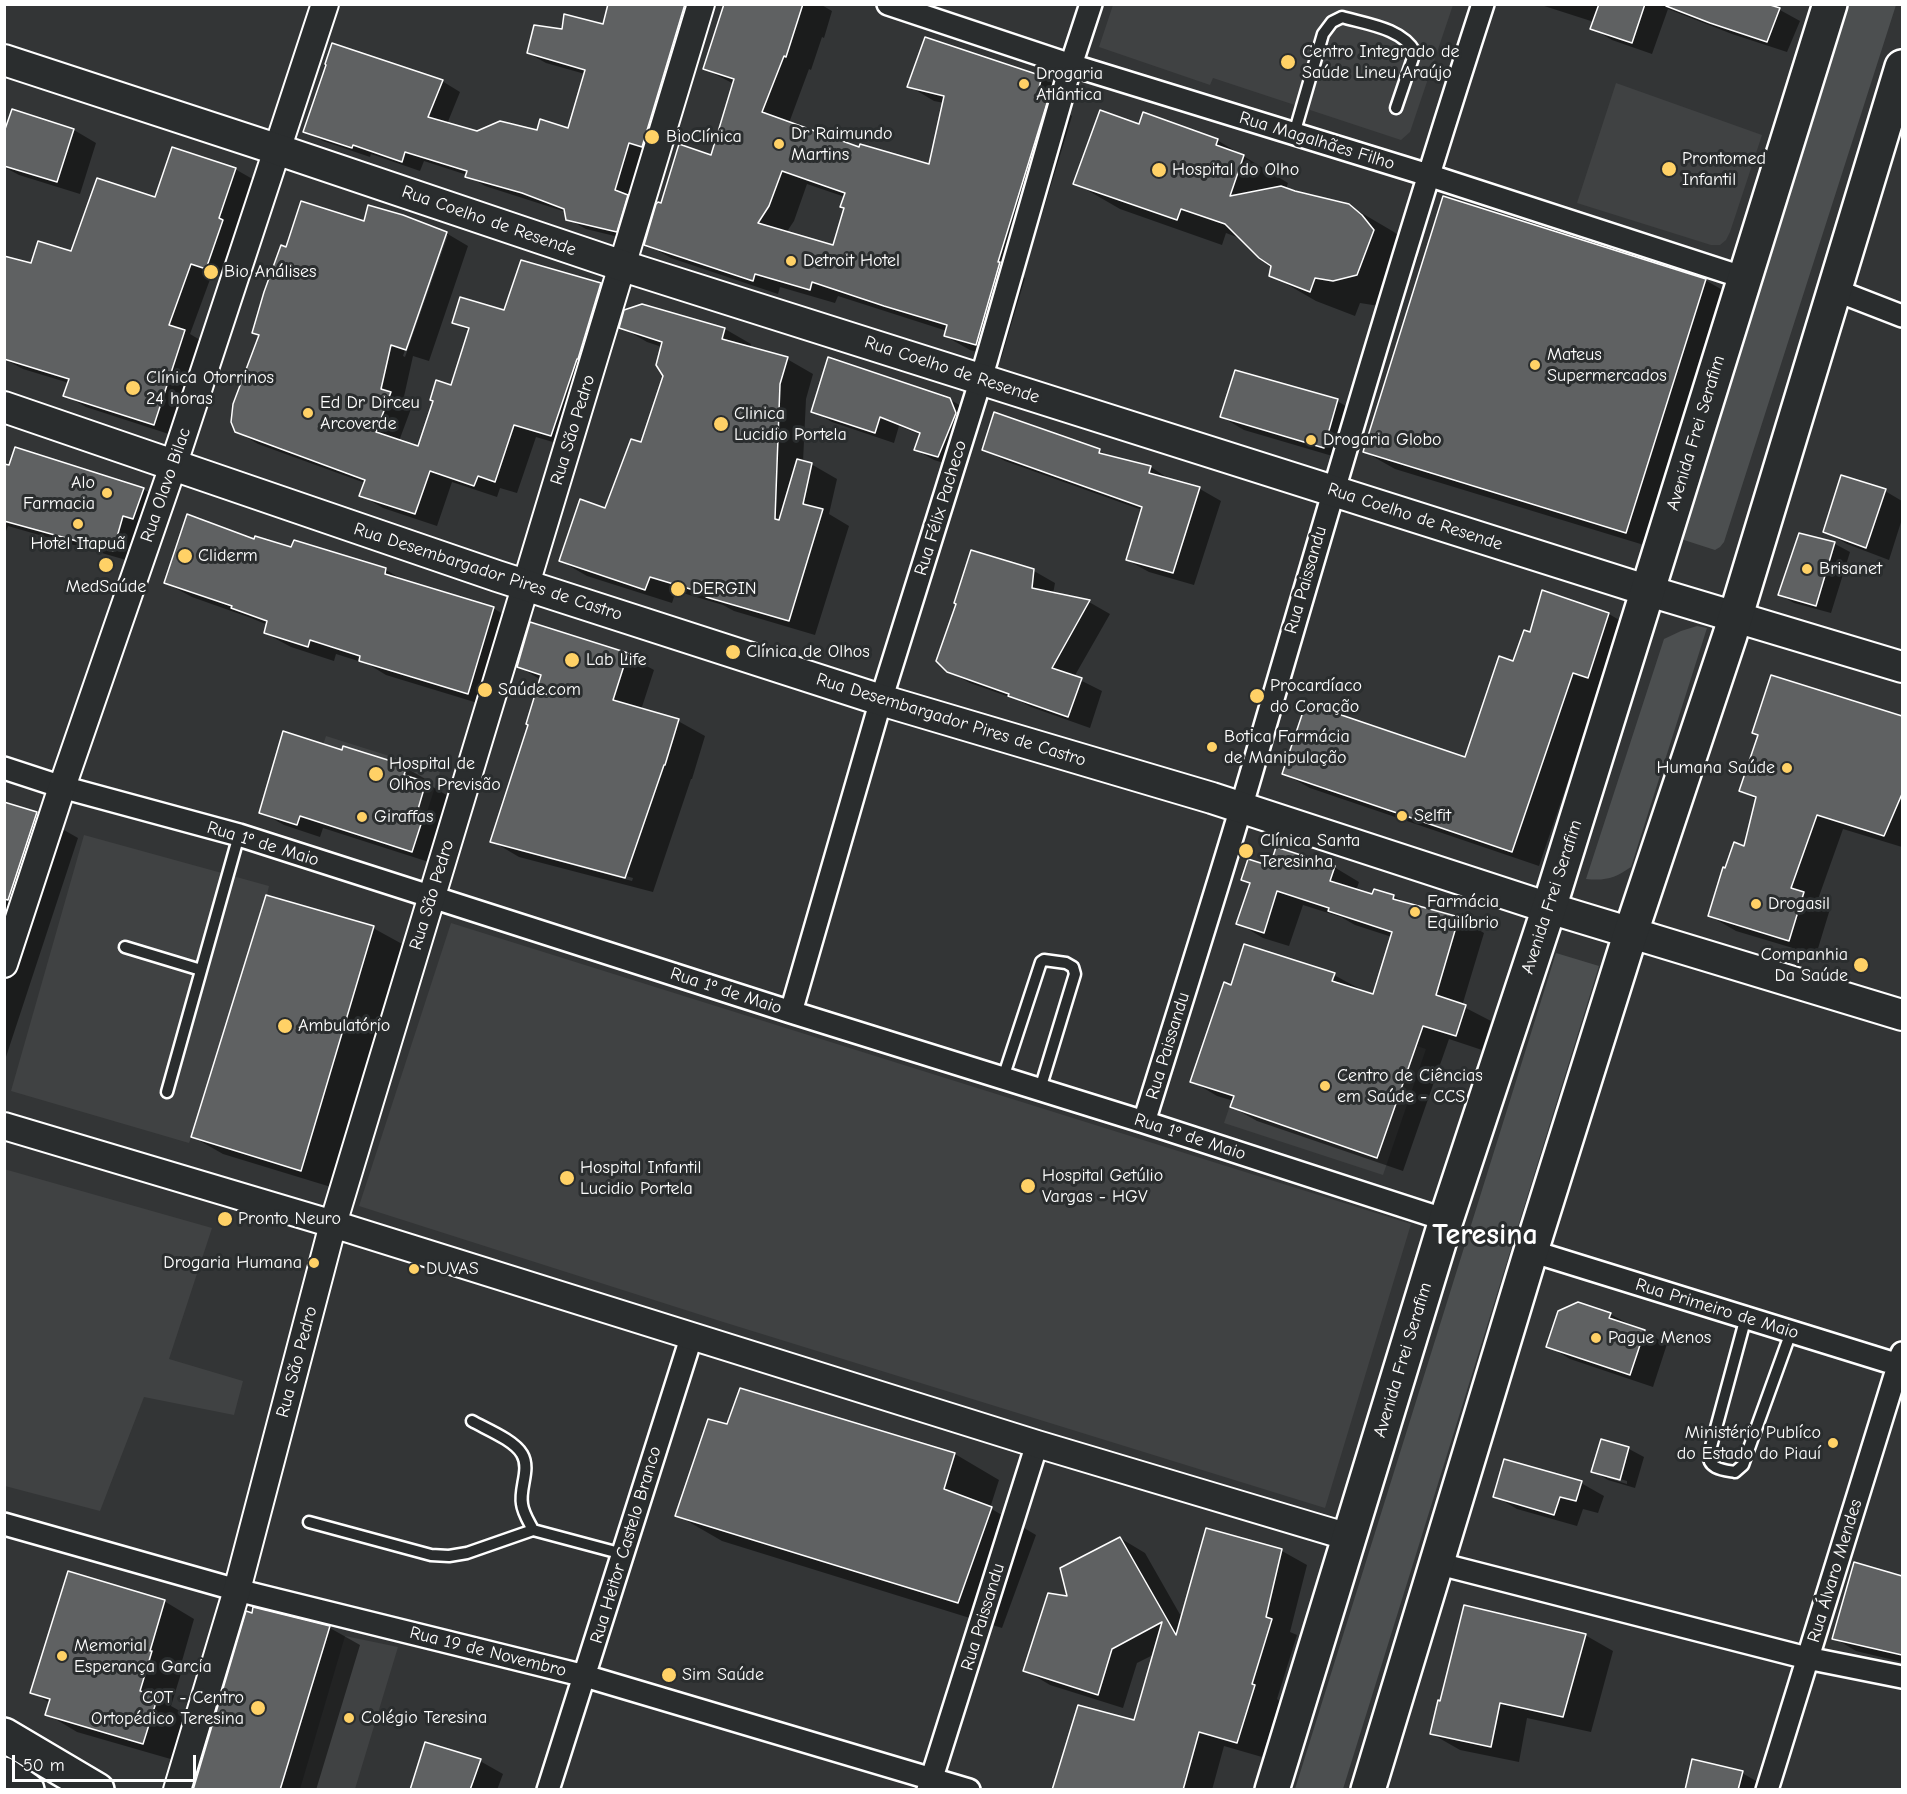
<!DOCTYPE html>
<html>
<head>
<meta charset="utf-8">
<style>
	body { margin:0 }
	#map { position:relative; width:1907px; height:1794px; overflow:hidden; background:#333536; font-family:"Comic Neue",sans-serif }
	canvas { display:block }
	.frame { position:absolute; inset:0; border:6px solid #fff; pointer-events:none }
	.scale { position:absolute; left:12px; top:1755px; width:184px; height:27px; box-sizing:border-box; border:3px solid #fff; border-top:0; padding-left:8px; font-size:18px; line-height:21px; white-space:nowrap; color:#fff; -webkit-text-stroke:4px #2a2d2e; paint-order:stroke }
</style>
</head>
<body>
<div id="map">
<canvas width="1907" height="1794"></canvas>
<div class="frame"></div>
<div class="scale">50 m</div>
</div>
<script>
const context = document.querySelector('canvas').getContext('2d');
context.lineJoin = 'round';
function fill(path, color) {
  context.fillStyle = color;
  context.fill(path, 'evenodd');
}
function strokePath(path, color, width, dash) {
  context.strokeStyle = color;
  context.lineWidth = width;
  context.lineCap = dash ? 'butt' : 'round';
  context.setLineDash(dash || []);
  context.stroke(path);
}
function drawText(font, color, halo, rows, align = 'center') {
  context.font = font + ' "Comic Neue",sans-serif';
  context.lineWidth = 6;
  context.setLineDash([]);
  context.textBaseline = 'middle';
  context.strokeStyle = halo;
  context.fillStyle = color;
  for (const [text, x, y, turn = 0] of rows) {
    context.save();
    context.translate(x, y);
    context.rotate((+turn || 0) * Math.PI / 180);
    context.textAlign = isNaN(turn) ? turn : align;
    if (halo) context.strokeText(text, 0, 0);
    context.fillText(text, 0, 0);
    context.restore();
  }
}
fill(new Path2D(`
	M1113,5H1453L1410,132L1401,140L1213,78L1210,85L1099,47Z
	M1616,83L1762,135L1730,232L1726,240L1720,245H1711L1577,203Z
	M326,736L440,772L427,812L313,775Z
	M84,835L269,886L267,895L374,926L301,1171L191,1138L189,1143L11,1091Z
	M451,923L1411,1224L1325,1508L720,1321L359,1206Z
	M1267,997L1426,1049L1383,1175L1224,1123Z
	M4,1169L212,1228L169,1359L243,1381L234,1415L144,1397L100,1511L5,1486Z
	M345,1636L398,1647L355,1789H300Z`), '#404243');
fill(new Path2D(`
	M1846,5H1896L1724,542L1720,547L1715,550L1684,540L1681,532L1683,524Z
	M1697,626L1707,628L1631,867C1615,878 1606,881 1586,879L1664,639L1681,631Z
	M1556,953L1599,966L1343,1789H1295Z`), '#4c4f50');
fill(new Path2D(`
	M610,4H687L685,11L701,20L635,241L586,229L568,219L566,212L485,186L467,175L424,161L420,171L371,154L370,157L323,141L305,131L442,81L460,92L447,124L477,133L569,129L585,74L546,63L528,53L563,31L604,26Z
	M725,4H820L832,11L824,38L822,37L811,70L809,69L789,123L860,149L930,166L944,103L934,101L909,86L1042,77L1067,91L1062,110L1072,116L1023,277L1025,278L1001,359L970,350L945,336L947,331L838,296L835,303L780,287L778,294L671,258L646,244L662,205L712,157L734,84L705,69ZM807,184L845,197L846,208L834,247L786,233L794,221Z
	M1538,4H1761L1780,10L1800,21L1787,52L1732,34L1668,9L1652,54L1612,40L1592,28L1594,22Z
	M13,111L74,130L96,143L80,194L19,175L4,167V137Z
	M1140,125L1217,140L1288,183L1286,189L1348,205L1394,232L1407,243L1418,257L1401,300L1379,306L1360,303L1355,316L1316,301L1271,275L1272,265L1242,239L1226,233L1222,245L1120,209L1075,183Z
	M235,169L256,181L226,279L212,274L190,334L205,343L175,436L86,407L65,395L69,383L23,369L4,359L32,265L72,253L156,199Z
	M365,222L446,233L468,246L429,361L413,356L403,401L412,406L399,441L419,448L452,387L469,331L454,322L505,312L522,262L601,285L622,297L573,448L536,437L517,493L500,488L497,497L452,482L437,526L383,508L361,495L365,483L258,444L236,431L260,336L254,332L287,249ZM444,235H448L405,357L403,356Z
	M1705,280L1735,297L1657,549L1395,469L1365,452Z
	M621,327L725,329L751,344L749,348L787,359L813,374L806,399L803,462L811,464L837,479L829,514L849,526L815,635L734,611L723,605L676,591L672,603L587,576L561,561L606,510L642,444L665,375L662,347L647,342Z
	M949,399L968,410L957,467L934,460L916,450L921,435L899,426L894,443L832,422L813,411Z
	M1337,401L1360,414L1346,460L1244,430L1222,417Z
	M995,413L1100,451L1112,458L1151,467L1172,481L1200,489L1221,501L1194,585L1149,572L1127,560L1142,510L1005,461L984,449Z
	M4,465L143,489L163,500L133,562L8,526L4,536Z
	M1885,491L1902,501V519L1889,560L1847,544L1824,531Z
	M1800,535L1835,544L1850,552L1831,613L1794,603L1780,595Z
	M255,541L386,570L408,583L493,608L518,623L494,708L386,675L368,664L336,654L334,661L291,647L265,633L268,625L251,618L192,597L166,583Z
	M1034,571L1055,583L1053,594L1089,602L1110,614L1074,677L1102,691L1090,728L1031,707L1018,700L970,683L948,671Z
	M1543,592L1609,614L1636,630L1615,692L1600,687L1539,866L1310,788L1283,773L1466,759L1514,662L1531,634Z
	M627,655L654,670L641,710L678,721L705,736L692,779H691L653,892L519,857L492,841L530,724L541,680L518,666ZM520,848L633,878L632,881L520,851Z
	M1772,677L1902,718V847L1843,829L1817,902L1830,909L1816,955L1736,931L1710,916L1745,848L1757,800L1741,791L1759,735Z
	M343,751L406,768L429,781L428,784L448,796L438,829L445,832L435,864L323,828L320,837L284,825L261,812Z
	M4,803L36,814L78,838L4,1063Z
	M1334,867L1359,882L1356,891L1373,896L1375,890L1394,896L1407,904L1459,918L1484,933L1462,1006L1491,1021L1482,1050L1449,1039L1403,1171L1257,1121L1232,1107L1234,1101L1217,1096L1192,1081L1232,986L1334,975L1360,989L1359,991L1374,996L1392,937L1355,925L1341,917L1303,905L1289,946L1263,938L1238,923L1251,884L1243,879L1271,868Z
	M373,928L404,945L331,1187L223,1154L193,1137Z
	M1610,1314L1667,1344L1653,1387L1570,1359L1548,1346Z
	M741,1390L955,1454L999,1480L990,1508L1036,1535L1002,1628L722,1541L677,1515L728,1426Z
	M1602,1441L1629,1449L1644,1457L1635,1488L1608,1480L1593,1471ZM1607,1475L1627,1481V1484L1607,1478Z
	M1581,1483L1604,1496L1598,1513L1583,1509L1577,1526L1517,1509L1495,1496Z
	M1207,1530L1282,1551L1307,1565L1290,1632L1297,1635L1277,1699L1280,1701L1262,1757L1224,1746L1212,1790H1054L1135,1722L1155,1654L1137,1663L1123,1708L1050,1685L1025,1670L1069,1598L1120,1538L1145,1553L1182,1618Z
	M1855,1564L1902,1578V1662L1856,1651L1834,1638Z
	M164,1601L194,1619L180,1668L182,1670L171,1706L187,1715L174,1760L77,1732L47,1714L50,1703L32,1692Z
	M254,1609L330,1628L360,1645L316,1790H194Z
	M1585,1635L1613,1651L1591,1732L1527,1718L1519,1762L1460,1750L1432,1734L1441,1702Z
	M480,1761L503,1774L497,1790H412Z
	M1742,1773L1765,1786L1764,1790H1686Z`), '#0007');
const building = new Path2D(`
	M608,4H685L642,147L629,143L615,190L628,195L617,232L566,220L564,209L522,193L465,177L467,171L405,152L402,162L353,145L352,148L303,132L326,65L325,64L332,43L443,80L428,117L477,131L500,121L537,130L540,119L568,128L585,70L527,53L534,25L562,29L564,14L603,24Z
	M724,4H803L786,57L784,56L762,112L859,147L860,144L929,164L944,96L907,87L925,37L1042,76L1037,96L1048,100L998,262H1000L976,345L944,336L947,325L884,306L812,282L810,290L755,274L753,281L644,245L656,204L658,202L661,203L679,144L711,155L734,79L703,69ZM782,171L845,193L840,207L844,208L833,245L758,223L769,206Z
	M1599,4H1645L1632,43L1590,29Z
	M1666,4H1767L1780,8L1767,42L1710,23L1666,6Z
	M12,109L74,129L57,182L4,166V132Z
	M1100,110L1139,124L1143,112L1218,139L1216,145L1244,155L1230,196L1281,186L1295,191L1349,204L1362,215L1374,230L1357,275L1333,281L1315,278L1310,292L1269,276L1271,266L1259,258L1225,224L1181,209L1177,220L1073,184Z
	M172,147L236,168L219,218L223,220L206,269L191,264L169,325L185,330L154,425L63,396L69,379L4,359V256L31,263L38,241L71,251L97,178L155,197Z
	M1443,196L1706,279L1626,533L1363,452Z
	M301,201L364,221L368,205L403,215L447,232L406,350L391,345L381,389L391,392L376,432L418,446L433,401L430,400L436,380L451,385L469,328L452,323L460,297L504,310L521,260L601,283L578,359H577L551,436L514,425L495,482L478,476L474,486L430,471L415,514L359,496L365,480L235,432L231,422L233,404L259,335L252,333L264,292L281,245L286,247Z
	M642,304L725,328L722,339L788,357L780,384L775,519L779,520L797,459L812,463L803,504L823,509L789,621L706,597L707,594L650,577L645,590L559,561L580,499L605,508L631,439L641,442L663,376L656,365L662,342L619,328L624,310Z
	M828,357L950,398L956,413L938,457L914,450L920,433L880,417L875,433L811,412Z
	M1235,370L1338,399L1324,448L1220,417Z
	M994,412L1100,449L1099,453L1151,466L1149,473L1200,487L1173,573L1126,560L1142,507L982,450Z
	M15,447L144,488L133,519L123,516L113,551L4,521V464L9,465Z
	M1841,475L1886,489L1866,548L1823,532Z
	M187,514L254,539L255,536L291,547L294,540L386,568L385,574L494,607L468,694L359,661L360,656L310,640L308,647L264,633L267,621L231,608L232,606L164,583Z
	M1799,533L1835,542L1816,606L1778,595Z
	M971,550L1034,569L1032,588L1090,600L1052,668L1082,678L1068,717L1008,696L1009,694L947,672L936,661L956,604L954,603Z
	M1542,590L1609,613L1588,678L1573,673L1512,852L1282,774L1306,703L1465,757L1499,656L1513,661L1524,630L1530,632Z
	M530,622L628,653L613,700L679,719L665,765H664L625,878L490,842L528,725L526,724L541,675L517,667Z
	M1771,675L1902,716V794L1884,836L1817,815L1791,888L1804,892L1789,941L1708,916L1723,867L1725,868L1734,842L1744,846L1756,797L1739,791L1758,735L1752,733Z
	M283,731L342,750L343,746L407,766L404,775L426,782L416,816L423,818L412,852L300,816L297,825L259,813Z
	M4,802L37,812L8,900L4,899Z
	M1276,847L1335,866L1330,881L1372,894L1374,889L1394,895L1393,899L1459,917L1436,995L1466,1005L1456,1036L1423,1026L1377,1158L1230,1107L1234,1096L1190,1082L1224,982L1231,985L1244,944L1335,973L1332,981L1373,994L1392,932L1328,911L1329,908L1277,891L1264,933L1236,924L1250,883L1241,880L1248,859L1270,866Z
	M266,895L374,926L301,1171L191,1137Z
	M1578,1302L1611,1313L1609,1318L1645,1330L1630,1375L1546,1347L1558,1311Z
	M740,1388L955,1453L944,1489L992,1507L958,1603L675,1516L708,1419L727,1424Z
	M1601,1439L1629,1447L1620,1480L1591,1472Z
	M1504,1459L1582,1481L1576,1501L1560,1497L1554,1515L1493,1497Z
	M1206,1528L1282,1549L1266,1617L1272,1619L1252,1684L1255,1685L1237,1743L1199,1732L1183,1790H1052L1078,1705L1134,1720L1162,1622L1112,1649L1098,1695L1023,1671L1048,1593L1067,1596L1060,1568L1120,1537L1176,1635Z
	M1854,1562L1902,1576V1655L1832,1639Z
	M68,1571L165,1600L150,1651H152L140,1691L158,1696L143,1744L45,1715L50,1699L30,1693Z
	M1464,1605L1586,1634L1563,1717L1500,1703L1491,1747L1430,1734L1438,1700L1440,1701Z
	M253,1607L330,1626L280,1790H193L246,1611L252,1613Z
	M425,1742L481,1759L470,1790H410Z
	M1692,1759L1743,1771L1738,1790H1685Z`);
fill(building, '#5f6162');
strokePath(building, '#fff', 1.5);
const service = new Path2D(`
	M1294,134L1323,34L1332,22L1342,17C1366,24 1402,28 1415,52L1396,108
	M125,947L201,970
	M1003,1078L1041,962L1044,960L1066,963L1073,967L1075,974L1040,1089
	M167,1092L239,835
	M1746,1317L1709,1454C1707,1469 1724,1470 1735,1472L1743,1465L1791,1332
	M472,1421C486,1429 514,1440 522,1454C531,1469 519,1488 522,1504C523,1513 529,1522 533,1530
	M309,1522L431,1555L449,1556L467,1553L533,1530L623,1554`);
const minor = new Path2D(`
	M888,4L1071,65L1428,175L1745,278
	M1835,290L1902,316
	M4,768L62,787L239,835L791,1012L1144,1122L1446,1220
	M791,1012L881,700L981,379L1071,65L1091,4
	M1144,1122C1180,1006 1217,890 1251,774C1326,517 1400,260 1483,4
	M1531,1251L1902,1366
	M4,1524L237,1590L585,1676L969,1790
	M1436,1563L1807,1658L1902,1677
	M548,1790L692,1335
	M928,1790L1037,1444
	M1767,1790L1902,1353`);
const tertiary = new Path2D(`
	M4,964L62,787L173,466L325,4
	M4,1126L333,1224L1037,1444L1349,1537
	M177,1790L237,1590L333,1224L701,4`);
const secondary = new Path2D(`
	M4,60L276,149L623,266L1649,591L1902,667
	M4,407L497,576L881,700L1212,798L1549,908L1902,1015`);
const primary = new Path2D(`
	M4,1735L97,1790
	M4,1774L27,1790
	M1272,1790L1446,1220L1549,908L1830,4
	M1368,1790L1531,1251L1631,932L1730,635L1902,67`);
strokePath(service, '#fff', 15);
strokePath(minor, '#fff', 26);
strokePath(tertiary, '#fff', 30);
strokePath(secondary, '#fff', 34);
strokePath(primary, '#fff', 38);
strokePath(service, '#2a2d2e', 10);
strokePath(minor, '#2a2d2e', 21);
strokePath(tertiary, '#2a2d2e', 26);
strokePath(secondary, '#2a2d2e', 30);
strokePath(primary, '#2a2d2e', 33);
for (const [x, y, r, color] of [
	[1288,62,8,"#ffd166"],
	[1024,84,6,"#ffd166"],
	[652,137,8,"#ffd166"],
	[779,144,6,"#ffd166"],
	[1669,169,8,"#ffd166"],
	[1159,170,8,"#ffd166"],
	[791,261,6,"#ffd166"],
	[211,272,8,"#ffd166"],
	[1535,365,6,"#ffd166"],
	[133,388,8,"#ffd166"],
	[308,413,6,"#ffd166"],
	[721,424,8,"#ffd166"],
	[1311,440,6,"#ffd166"],
	[107,493,6,"#ffd166"],
	[78,524,6,"#ffd166"],
	[185,556,8,"#ffd166"],
	[106,565,8,"#ffd166"],
	[1807,569,6,"#ffd166"],
	[678,589,8,"#ffd166"],
	[733,652,8,"#ffd166"],
	[572,660,8,"#ffd166"],
	[485,690,8,"#ffd166"],
	[1257,696,8,"#ffd166"],
	[1212,747,6,"#ffd166"],
	[1787,768,6,"#ffd166"],
	[376,774,8,"#ffd166"],
	[1402,816,6,"#ffd166"],
	[362,817,6,"#ffd166"],
	[1246,851,8,"#ffd166"],
	[1756,904,6,"#ffd166"],
	[1415,912,6,"#ffd166"],
	[1861,965,8,"#ffd166"],
	[285,1026,8,"#ffd166"],
	[1325,1086,6,"#ffd166"],
	[567,1178,8,"#ffd166"],
	[1028,1186,8,"#ffd166"],
	[225,1219,8,"#ffd166"],
	[314,1263,6,"#ffd166"],
	[414,1269,6,"#ffd166"],
	[1596,1338,6,"#ffd166"],
	[1833,1443,6,"#ffd166"],
	[62,1656,6,"#ffd166"],
	[669,1675,8,"#ffd166"],
	[258,1708,8,"#ffd166"],
	[349,1718,6,"#ffd166"]
]) {
  const dot = new Path2D();
  dot.arc(x, y, r, 0, 2 * Math.PI);
  context.fillStyle = color;
  context.fill(dot);
  strokePath(dot, '#2a2d2e', 2);
}
drawText('18px', '#fff', '#2a2d2e', [
	["Centro Integrado de",1302,52],
	["Saúde Lineu Araújo",1302,73],
	["Drogaria",1036,74],
	["Atlântica",1036,95],
	["Dr Raimundo",791,134],
	["Martins",791,155],
	["BioClínica",666,137],
	["Prontomed",1682,159],
	["Infantil",1682,180],
	["Hospital do Olho",1172,170],
	["Detroit Hotel",803,261],
	["Bio Análises",224,272],
	["Mateus",1547,355],
	["Supermercados",1547,376],
	["Clínica Otorrinos",146,378],
	["24 horas",146,399],
	["Ed Dr Dirceu",320,403],
	["Arcoverde",320,424],
	["Clinica",734,414],
	["Lucidio Portela",734,435],
	["Drogaria Globo",1323,440],
	["Alo",95,483,"right"],
	["Farmacia",95,504,"right"],
	["Hotel Itapuã",78,544,"center"],
	["Cliderm",198,556],
	["Brisanet",1819,569],
	["MedSaúde",106,587,"center"],
	["DERGIN",692,589],
	["Clínica de Olhos",746,652],
	["Lab Life",586,660],
	["Procardíaco",1270,686],
	["do Coração",1270,707],
	["Saúde.com",498,690],
	["Botica Farmácia",1224,737],
	["de Manipulação",1224,758],
	["Hospital de",389,764],
	["Olhos Previsão",389,785],
	["Humana Saúde",1775,768,"right"],
	["Selfit",1414,816],
	["Giraffas",374,817],
	["Clínica Santa",1260,841],
	["Teresinha",1260,862],
	["Farmácia",1427,902],
	["Equilíbrio",1427,923],
	["Drogasil",1768,904],
	["Companhia",1848,955,"right"],
	["Da Saúde",1848,976,"right"],
	["Ambulatório",298,1026],
	["Centro de Ciências",1337,1076],
	["em Saúde - CCS",1337,1097],
	["Hospital Infantil",580,1168],
	["Lucidio Portela",580,1189],
	["Hospital Getúlio",1042,1176],
	["Vargas - HGV",1042,1197],
	["Pronto Neuro",238,1219],
	["Drogaria Humana",302,1263,"right"],
	["DUVAS",426,1269],
	["Pague Menos",1608,1338],
	["Ministério Publíco",1821,1433,"right"],
	["do Estado do Piauí",1821,1454,"right"],
	["Memorial",74,1646],
	["Esperança Garcia",74,1667],
	["Sim Saúde",682,1675],
	["COT - Centro",244,1698,"right"],
	["Ortopédico Teresina",244,1719,"right"],
	["Colégio Teresina",361,1718]
], 'left');
drawText('18px', '#fff', '#2a2d2e', [
	["Rua Magalhães Filho",1317,141,17],
	["Rua Coelho de Resende",489,221,19],
	["Rua Coelho de Resende",952,370,18],
	["Rua São Pedro",573,430,-73],
	["Avenida Frei Serafim",1696,433,-73],
	["Rua Olavo Bilac",166,485,-71],
	["Rua Félix Pacheco",941,508,-73],
	["Rua Coelho de Resende",1415,517,18],
	["Rua Desembargador Pires de Castro",488,572,18],
	["Rua Paissandu",1306,580,-74],
	["Rua Desembargador Pires de Castro",951,720,17],
	["Rua 1º de Maio",263,844,17],
	["Rua São Pedro",432,895,-73],
	["Avenida Frei Serafim",1552,897,-72],
	["Rua 1º de Maio",726,991,18],
	["Rua Paissandu",1168,1046,-73],
	["Rua 1º de Maio",1190,1137,18],
	["Rua Primeiro de Maio",1717,1309,17],
	["Avenida Frei Serafim",1403,1360,-73],
	["Rua São Pedro",297,1362,-75],
	["Rua Heitor Castelo Branco",626,1545,-73],
	["Rua Álvaro Mendes",1835,1571,-73],
	["Rua Paissandu",983,1617,-73],
	["Rua 19 de Novembro",488,1652,14]
]);
drawText('bold 30px', '#fff', '#2a2d2e', [
	["Teresina",1485,1236]
]);
</script>
</body>
</html>
